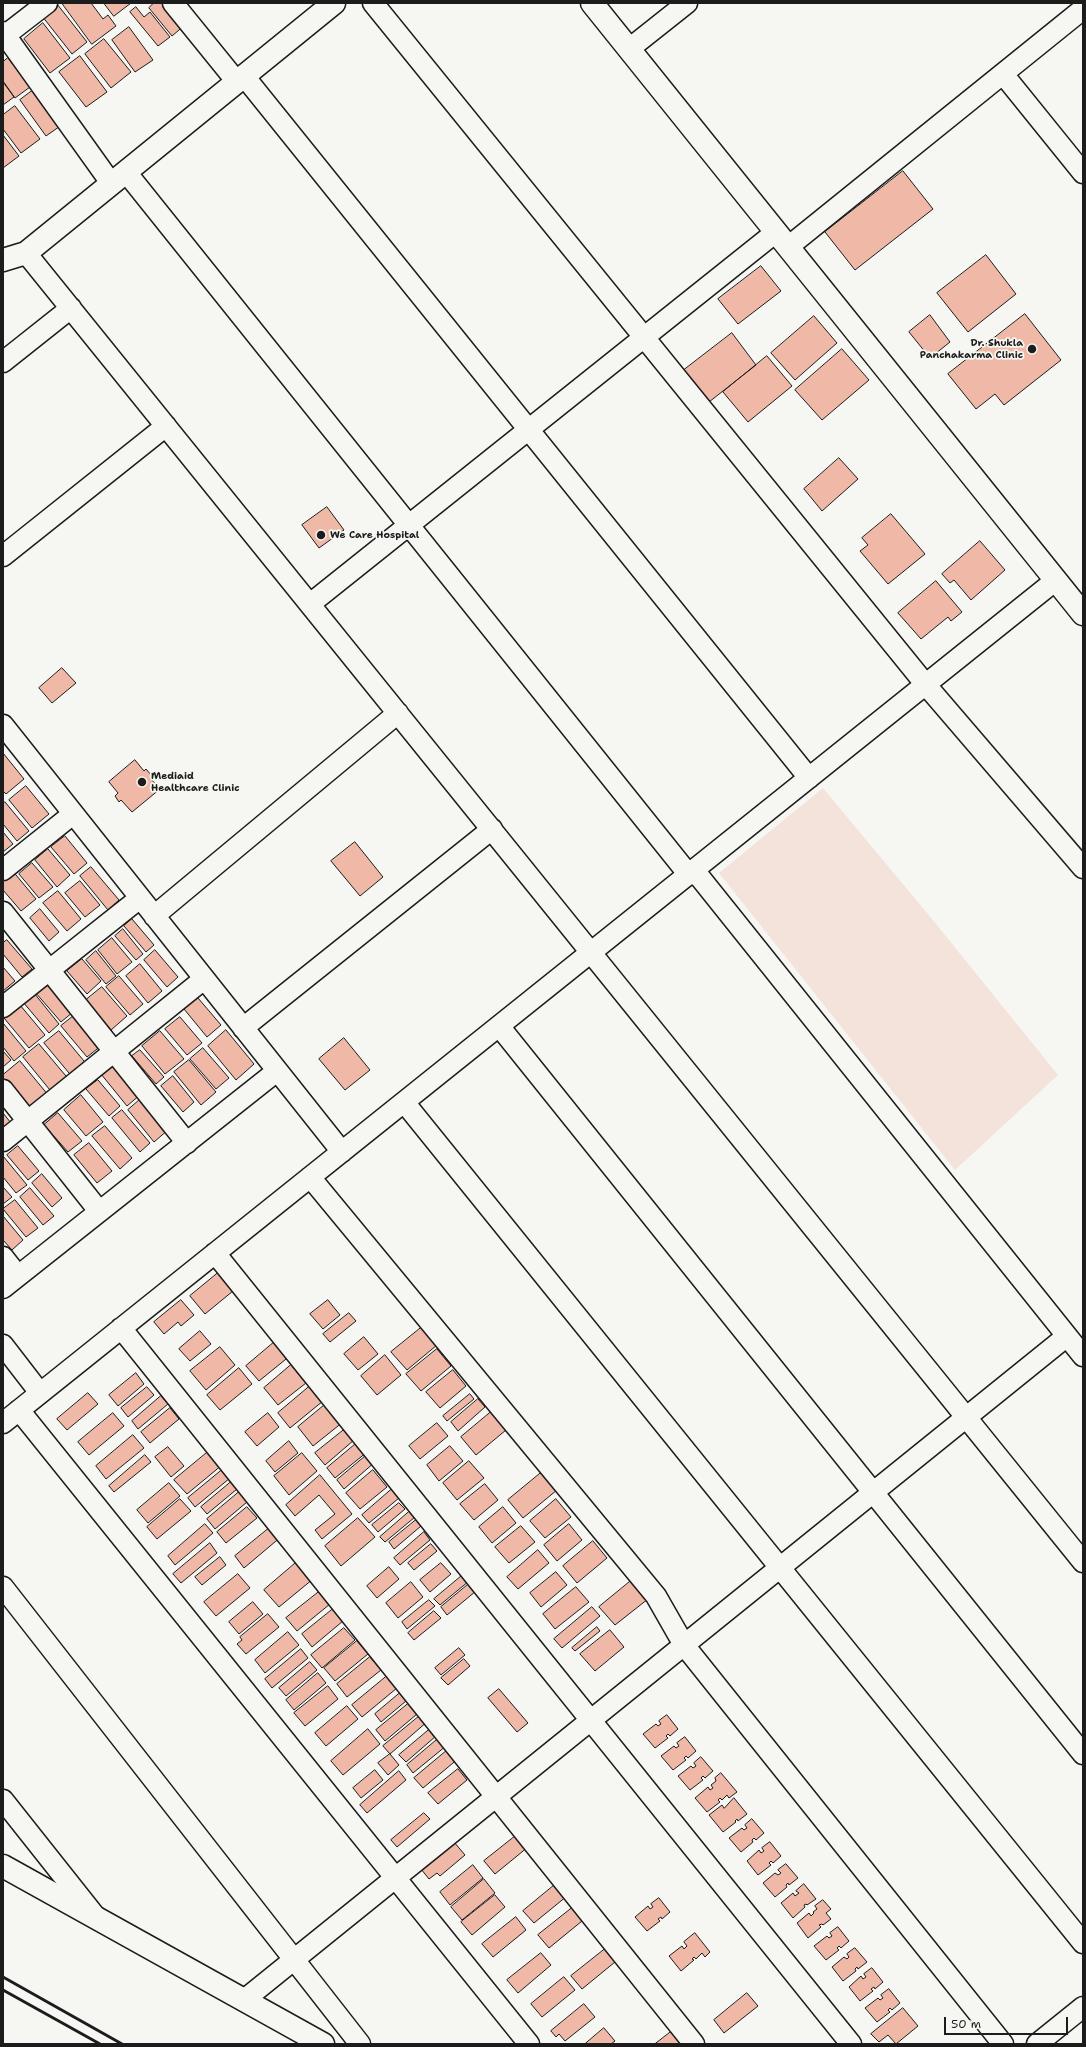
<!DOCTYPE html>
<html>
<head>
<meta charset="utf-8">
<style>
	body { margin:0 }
	#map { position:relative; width:1086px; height:2047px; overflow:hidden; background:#f6f6f2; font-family:"Shantell Sans",sans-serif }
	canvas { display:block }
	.frame { position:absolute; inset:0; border:4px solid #1c1c1c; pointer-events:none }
	.scale { position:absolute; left:944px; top:2017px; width:124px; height:18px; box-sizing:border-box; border:2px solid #1c1c1c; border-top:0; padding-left:5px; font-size:12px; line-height:14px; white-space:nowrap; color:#1c1c1c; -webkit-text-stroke:3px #f6f6f2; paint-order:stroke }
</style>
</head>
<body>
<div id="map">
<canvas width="1086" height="2047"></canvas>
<div class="frame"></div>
<div class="scale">50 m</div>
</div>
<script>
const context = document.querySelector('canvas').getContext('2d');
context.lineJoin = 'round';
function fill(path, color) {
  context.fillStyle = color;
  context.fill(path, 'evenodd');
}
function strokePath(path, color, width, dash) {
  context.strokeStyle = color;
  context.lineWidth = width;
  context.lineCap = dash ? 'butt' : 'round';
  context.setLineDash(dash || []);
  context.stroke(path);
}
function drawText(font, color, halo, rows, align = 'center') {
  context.font = font + ' "Shantell Sans",sans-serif';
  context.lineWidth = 3.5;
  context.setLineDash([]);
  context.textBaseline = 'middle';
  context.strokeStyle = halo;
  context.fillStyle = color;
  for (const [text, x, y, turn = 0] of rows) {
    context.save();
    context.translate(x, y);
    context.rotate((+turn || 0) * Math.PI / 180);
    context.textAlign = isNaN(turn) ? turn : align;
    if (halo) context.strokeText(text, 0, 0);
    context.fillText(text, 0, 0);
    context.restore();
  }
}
fill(new Path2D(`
	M823,788L932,919L1058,1075L955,1170L719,873Z`), '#f4e3db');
const building = new Path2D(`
	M62,3H91L103,19L108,15L116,26L92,44Z
	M104,3H131L114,16Z
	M154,3H168L186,24L172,36L149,8Z
	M57,4L87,42L72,54L42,16Z
	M136,7L144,17L150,12L170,37L158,46L130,12Z
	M43,23L70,58L50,73L24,39Z
	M129,27L153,60L135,72L112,40Z
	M104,39L131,72L111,88L85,54Z
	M80,56L107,92L86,107L59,72Z
	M8,58L30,87L15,98L3,81V62Z
	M3,82L14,97L3,105Z
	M36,88L63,124L46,136L20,100Z
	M15,106L40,139L21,153L3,129V115Z
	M3,135L19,156L3,168Z
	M903,171L933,209L855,270L825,232Z
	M986,255L1016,294L968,332L937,293Z
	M761,266L781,291L738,324L718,299Z
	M1025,314L1061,360L1004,405L995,394L976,409L948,374Z
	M930,315L950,342L930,358L909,332Z
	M814,316L837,343L795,380L771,353Z
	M732,333L756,365L709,402L684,370Z
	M842,349L869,380L822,420L795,390Z
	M767,356L792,386L748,422L723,392Z
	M839,458L858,479L822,511L804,489Z
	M327,507L344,530L319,548L302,525Z
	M891,514L925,554L888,584L860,551L868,545L862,538Z
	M980,541L1005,570L971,600L954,580L950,583L942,574Z
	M936,581L962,612L951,621L948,617L921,639L898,613Z
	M62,668L76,683L52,703L39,688Z
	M3,753L24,779L6,794L3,791Z
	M135,760L144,771L146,769L152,776L150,778L160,789L132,812L121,800L119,802L115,796L118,793L109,782Z
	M26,786L49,814L32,828L9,800Z
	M5,802L29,831L17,841L3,824V804Z
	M3,832L13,844L3,852Z
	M65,836L87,863L74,874L51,847Z
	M355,842L383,877L360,896L331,861Z
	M48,849L70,875L57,887L35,860Z
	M32,863L53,887L39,898L19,874Z
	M91,867L119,900L108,910L80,876Z
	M11,869L36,899L21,911L3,890V877Z
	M80,881L100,905L85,917L65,893Z
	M58,891L81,919L67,931L43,903Z
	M40,909L59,932L49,941L30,918Z
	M132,919L154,945L146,952L124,926Z
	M123,929L143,954L136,960L115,936Z
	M112,938L132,962L117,974L98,950Z
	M7,940L32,969L22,977L3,954V943Z
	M155,950L178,977L167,987L144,960Z
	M96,951L116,976L106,984L86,960Z
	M82,959L101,981L87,994L67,971Z
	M140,964L162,991L148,1003L126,976Z
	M3,967L15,981L3,991Z
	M119,976L143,1004L130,1015L106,987Z
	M48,982L73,1012L61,1022L35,992Z
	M102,987L127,1016L111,1030L86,1000Z
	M34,993L59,1024L49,1033L23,1002Z
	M198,998L221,1025L207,1037L184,1009Z
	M20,1005L45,1035L29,1048L4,1018Z
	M76,1014L102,1045L87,1057L61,1026Z
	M180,1017L202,1043L187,1055L165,1029Z
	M3,1023L26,1051L14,1061L3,1047Z
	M226,1030L254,1064L236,1080L208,1046Z
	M59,1031L89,1067L74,1079L44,1043Z
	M160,1031L184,1059L165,1074L142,1046Z
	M344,1038L370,1070L345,1090L319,1059Z
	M39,1044L71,1082L54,1095L23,1057Z
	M203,1048L229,1078L216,1089L190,1059Z
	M140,1050L164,1077L156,1084L132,1056Z
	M3,1051L11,1060L3,1067Z
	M189,1060L216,1092L201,1105L174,1072Z
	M20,1061L49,1096L28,1114L3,1085V1075Z
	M115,1063L141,1094L127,1106L101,1074Z
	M173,1076L194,1102L183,1112L161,1086Z
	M98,1080L120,1106L109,1116L86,1089Z
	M81,1095L103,1122L86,1136L64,1110Z
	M143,1097L169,1129L154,1142L128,1110Z
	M122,1110L150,1143L140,1152L112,1118Z
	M3,1113L11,1123L3,1130Z
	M58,1113L82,1141L68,1152L44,1125Z
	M105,1126L132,1158L120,1169L92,1136Z
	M89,1143L112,1171L97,1183L74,1155Z
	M18,1146L39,1171L28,1180L7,1155Z
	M3,1156L27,1185L16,1193L3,1177Z
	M42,1174L62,1198L52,1207L32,1183Z
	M3,1187L12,1197L3,1204Z
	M30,1188L54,1216L43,1225L20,1197Z
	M15,1200L38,1228L26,1237L3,1209Z
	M3,1216L23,1240L12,1250L3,1240Z
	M218,1273L233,1291L205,1314L190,1296Z
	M181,1300L194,1315L181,1326L178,1322L164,1334L154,1322Z
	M328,1300L340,1315L323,1329L310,1314Z
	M349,1313L356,1321L330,1342L323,1334Z
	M422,1327L437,1345L407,1370L391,1352Z
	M200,1331L211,1344L190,1361L179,1349Z
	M364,1337L378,1354L358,1370L344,1354Z
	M278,1339L291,1355L259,1381L246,1366Z
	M220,1347L235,1365L206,1390L190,1371Z
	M437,1349L451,1366L421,1391L406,1374Z
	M385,1355L401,1375L377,1395L361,1376Z
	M291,1365L306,1383L278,1405L264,1388Z
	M239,1368L252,1384L220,1410L207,1395Z
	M453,1370L466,1386L440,1408L426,1392Z
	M136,1373L144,1384L118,1406L109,1395Z
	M310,1386L323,1401L290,1428L278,1413Z
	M147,1387L154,1395L128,1417L121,1408Z
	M88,1393L98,1404L67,1430L57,1419Z
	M470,1394L474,1399L447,1421L443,1416Z
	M161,1396L168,1404L138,1429L132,1421Z
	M478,1399L485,1407L458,1431L451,1422Z
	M327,1403L343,1422L313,1446L298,1427Z
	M170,1408L179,1419L150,1443L141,1432Z
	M491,1412L506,1430L476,1455L461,1437Z
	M113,1413L124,1426L89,1455L78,1442Z
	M268,1413L279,1427L257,1446L245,1432Z
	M437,1423L448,1436L420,1459L409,1446Z
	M345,1429L354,1440L325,1465L315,1453Z
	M133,1435L144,1448L106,1479L96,1466Z
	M289,1441L298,1453L275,1472L266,1461Z
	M358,1442L367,1452L335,1478L327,1468Z
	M450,1446L463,1461L439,1481L427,1465Z
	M168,1447L184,1466L171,1477L155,1457Z
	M209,1451L222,1465L187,1494L174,1480Z
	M302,1453L317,1471L289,1495L274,1476Z
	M368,1454L375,1462L344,1489L337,1480Z
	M145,1455L151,1462L114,1492L109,1486Z
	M469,1461L484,1478L457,1500L443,1483Z
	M222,1470L230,1478L195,1507L188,1498Z
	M373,1470L387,1487L360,1509L346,1493Z
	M542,1472L557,1490L523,1518L508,1500Z
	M320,1475L352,1514L322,1539L315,1530L335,1514L319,1495L295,1516L286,1505Z
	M231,1482L237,1489L207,1514L201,1507Z
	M169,1483L180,1496L148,1523L137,1510Z
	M485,1484L498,1500L474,1520L460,1504Z
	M392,1489L399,1498L369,1523L362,1515Z
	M239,1492L247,1502L215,1529L207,1519Z
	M180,1499L191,1511L157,1539L147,1527Z
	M556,1499L571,1517L545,1538L530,1521Z
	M399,1503L405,1509L378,1532L372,1525Z
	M247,1507L257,1518L226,1543L217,1532Z
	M503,1507L516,1523L492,1543L479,1527Z
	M410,1511L415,1517L385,1542L380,1537Z
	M358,1518L375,1537L341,1566L325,1546Z
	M416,1520L421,1526L394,1549L389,1542Z
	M205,1524L213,1533L175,1565L168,1556Z
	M569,1524L582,1540L557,1561L544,1545Z
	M273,1525L282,1536L244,1568L235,1556Z
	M521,1526L535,1542L509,1563L495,1547Z
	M424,1532L430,1540L400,1565L394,1558Z
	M593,1541L607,1558L577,1583L563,1566Z
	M210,1543L217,1553L181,1583L173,1574Z
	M431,1544L437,1551L414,1570L408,1563Z
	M538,1550L549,1563L518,1589L507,1577Z
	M220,1557L226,1565L202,1585L195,1577Z
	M298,1561L313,1579L279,1607L264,1590Z
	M441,1563L451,1574L430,1592L420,1580Z
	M389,1567L399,1579L377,1598L367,1586Z
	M556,1572L567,1585L541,1607L530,1593Z
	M238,1574L250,1588L216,1616L204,1602Z
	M464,1574L469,1581L440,1605L434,1599Z
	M632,1580L648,1599L615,1625L599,1607Z
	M411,1582L423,1597L398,1618L386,1603Z
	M470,1583L476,1591L447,1615L441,1607Z
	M576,1587L589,1602L555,1629L543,1614Z
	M320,1591L330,1604L297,1631L286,1618Z
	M429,1600L435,1606L407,1629L402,1622Z
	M253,1602L263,1614L239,1634L229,1622Z
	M592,1607L600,1616L562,1648L554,1639Z
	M333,1609L343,1621L312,1647L302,1634Z
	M434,1611L441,1618L414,1640L408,1633Z
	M268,1614L279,1627L246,1654L237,1644L242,1640L240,1637Z
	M597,1627L600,1631L575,1651L572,1648Z
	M344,1628L355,1640L322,1668L311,1655Z
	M610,1630L624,1647L595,1671L580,1654Z
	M288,1632L299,1645L265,1673L255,1660Z
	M357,1641L368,1654L335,1681L324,1668Z
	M459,1648L465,1655L441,1675L435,1668Z
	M301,1649L308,1658L272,1688L265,1679Z
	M370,1657L381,1670L347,1697L337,1684Z
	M464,1659L470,1666L448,1685L441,1678Z
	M310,1662L317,1670L286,1696L279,1688Z
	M318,1673L326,1683L294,1710L286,1700Z
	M387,1676L397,1688L362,1717L352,1705Z
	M328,1686L338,1699L305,1726L294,1713Z
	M499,1689L528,1723L517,1732L488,1698Z
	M400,1693L406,1701L381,1722L375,1714Z
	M414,1699L423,1709L385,1741L376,1730Z
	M347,1706L358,1719L326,1746L315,1733Z
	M422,1714L428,1721L390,1754L383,1746Z
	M667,1715L678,1729L670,1736L668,1734L666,1736L668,1738L655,1748L643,1734L656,1724L658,1726L661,1724L659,1721Z
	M368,1729L380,1744L343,1775L331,1761Z
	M430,1729L436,1736L406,1762L399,1755Z
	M685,1737L696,1751L688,1758L686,1756L684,1758L686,1760L673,1770L661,1756L674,1746L676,1748L679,1746L677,1743Z
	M439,1738L446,1746L413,1773L407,1765Z
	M450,1748L459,1758L423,1788L414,1778Z
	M390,1754L399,1765L388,1775L378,1763Z
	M701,1757L713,1771L705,1778L703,1776L701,1778L703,1780L690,1790L678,1776L691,1766L693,1768L696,1766L694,1763Z
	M458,1769L467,1780L438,1804L428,1793Z
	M375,1770L383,1780L361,1798L353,1788Z
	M399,1771L406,1780L367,1813L360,1805Z
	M721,1773L737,1792L729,1798L727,1795L722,1800L720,1798L718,1800L720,1802L707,1812L695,1798L708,1787L710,1790L713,1788L711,1785L716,1781L715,1778Z
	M734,1798L747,1814L738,1821L737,1819L735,1821L736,1822L723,1832L709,1815L722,1805L724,1808Z
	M424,1813L430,1819L397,1847L391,1840Z
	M752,1819L764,1833L756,1840L754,1838L752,1840L753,1842L741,1852L729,1838L742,1828L744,1830L747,1828L745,1825Z
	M518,1834L528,1847L495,1874L484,1861Z
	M454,1842L465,1855L440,1876L437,1873L429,1879L421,1869Z
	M770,1842L781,1856L773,1863L771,1861L769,1863L771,1865L758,1875L747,1861L759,1850L761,1853L764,1851L762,1848Z
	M786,1864L798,1878L789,1885L788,1883L786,1885L787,1887L775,1897L763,1883L775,1873L778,1875L781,1873L778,1870Z
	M473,1865L483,1878L450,1905L440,1892Z
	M484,1879L495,1893L462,1920L451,1907Z
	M557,1883L567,1896L534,1923L523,1911Z
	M804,1884L816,1899L807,1905L806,1904L804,1905L805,1907L793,1918L781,1903L793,1893L795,1896L799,1893L796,1891Z
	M495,1895L505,1907L472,1935L461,1922Z
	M659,1898L670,1912L662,1919L661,1917L658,1919L660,1921L647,1931L635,1917L648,1906L650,1909L653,1907L651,1904Z
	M823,1900L831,1909L826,1913L831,1919L823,1925L822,1924L819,1925L821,1927L808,1938L797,1923L809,1913L811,1916L814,1913L813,1912L817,1909L815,1906Z
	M572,1908L582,1921L549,1948L538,1935Z
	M516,1917L526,1930L493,1957L482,1944Z
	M838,1927L849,1941L841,1948L839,1946L837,1948L839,1950L826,1960L814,1946L827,1936L829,1938L832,1936L830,1933Z
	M695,1933L710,1952L705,1957L702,1953L696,1959L694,1957L692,1959L694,1960L681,1971L669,1956L682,1946L684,1949L687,1946L684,1942Z
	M855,1948L867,1962L858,1969L857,1967L855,1969L856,1971L843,1981L832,1967L844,1957L847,1959L849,1957L847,1954Z
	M605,1949L615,1962L582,1989L571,1976Z
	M541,1953L551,1965L518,1993L507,1980Z
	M872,1968L883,1982L875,1989L874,1987L871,1989L873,1991L860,2001L849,1987L861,1976L863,1979L866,1977L864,1974Z
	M564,1977L575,1990L542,2017L531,2004Z
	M889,1989L900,2003L892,2010L890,2008L888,2010L890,2012L877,2022L865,2008L878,1998L880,2000L883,1998L881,1995Z
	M747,1993L758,2006L724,2033L714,2020Z
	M584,2004L595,2017L565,2041L559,2034L556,2037L551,2031Z
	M903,2008L918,2026L896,2044L888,2035L879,2042L871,2034Z
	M604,2028L615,2041L611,2044H585Z
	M672,2031L682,2044H655Z`);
fill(building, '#f0b8a6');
strokePath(building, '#1c1c1c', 1);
const street = new Path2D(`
	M173,3L237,82
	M373,3L926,685L1083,868
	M3,32L111,183
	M3,37L47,3
	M629,49L687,3
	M1003,74L1083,173
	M244,76L809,778
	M126,172L689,875
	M788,247L1083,9
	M26,253L1083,1562
	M3,362L71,308
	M3,556L166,426
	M310,604L776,232
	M3,725L342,1152
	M3,870L73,814
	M694,870L1083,1356
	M3,912L187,1143
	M154,916L398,713
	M3,1007L140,898
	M499,1026L1083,1754
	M243,1028L492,829
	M3,1090L99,1211
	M404,1102L1083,1943
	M3,1141L204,979
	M310,1177L656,1596L684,1645L1003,2044
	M215,1253L851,2044
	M3,1257L18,1276
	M3,1288L277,1071
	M121,1328L694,2044
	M3,1345L40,1393
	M19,1410L529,2044
	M3,1423L1056,580
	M3,1587L360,2044
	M3,1800L95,1916
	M244,2000L1067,1336
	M1037,2044L1083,2007`);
const secondary = new Path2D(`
	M592,3L1083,614
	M3,260L26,253L334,3
	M3,1866L323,2044`);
strokePath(street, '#1c1c1c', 23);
strokePath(secondary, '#1c1c1c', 25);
strokePath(street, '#f6f6f2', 20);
strokePath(secondary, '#f6f6f2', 22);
strokePath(new Path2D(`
	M3,1977L122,2044
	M3,1990L100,2044`), '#1c1c1c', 3);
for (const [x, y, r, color] of [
	[1032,349,5,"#1c1c1c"],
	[321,535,5,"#1c1c1c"],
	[142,782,5,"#1c1c1c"]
]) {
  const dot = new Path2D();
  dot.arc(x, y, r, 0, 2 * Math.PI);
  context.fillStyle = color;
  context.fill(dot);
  strokePath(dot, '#f6f6f2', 1.5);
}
drawText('bold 10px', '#1c1c1c', '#f6f6f2', [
	["Dr. Shukla",1023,343,"right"],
	["Panchakarma Clinic",1023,355,"right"],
	["We Care Hospital",330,535],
	["Mediaid",151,776],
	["Healthcare Clinic",151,788]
], 'left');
</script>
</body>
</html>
